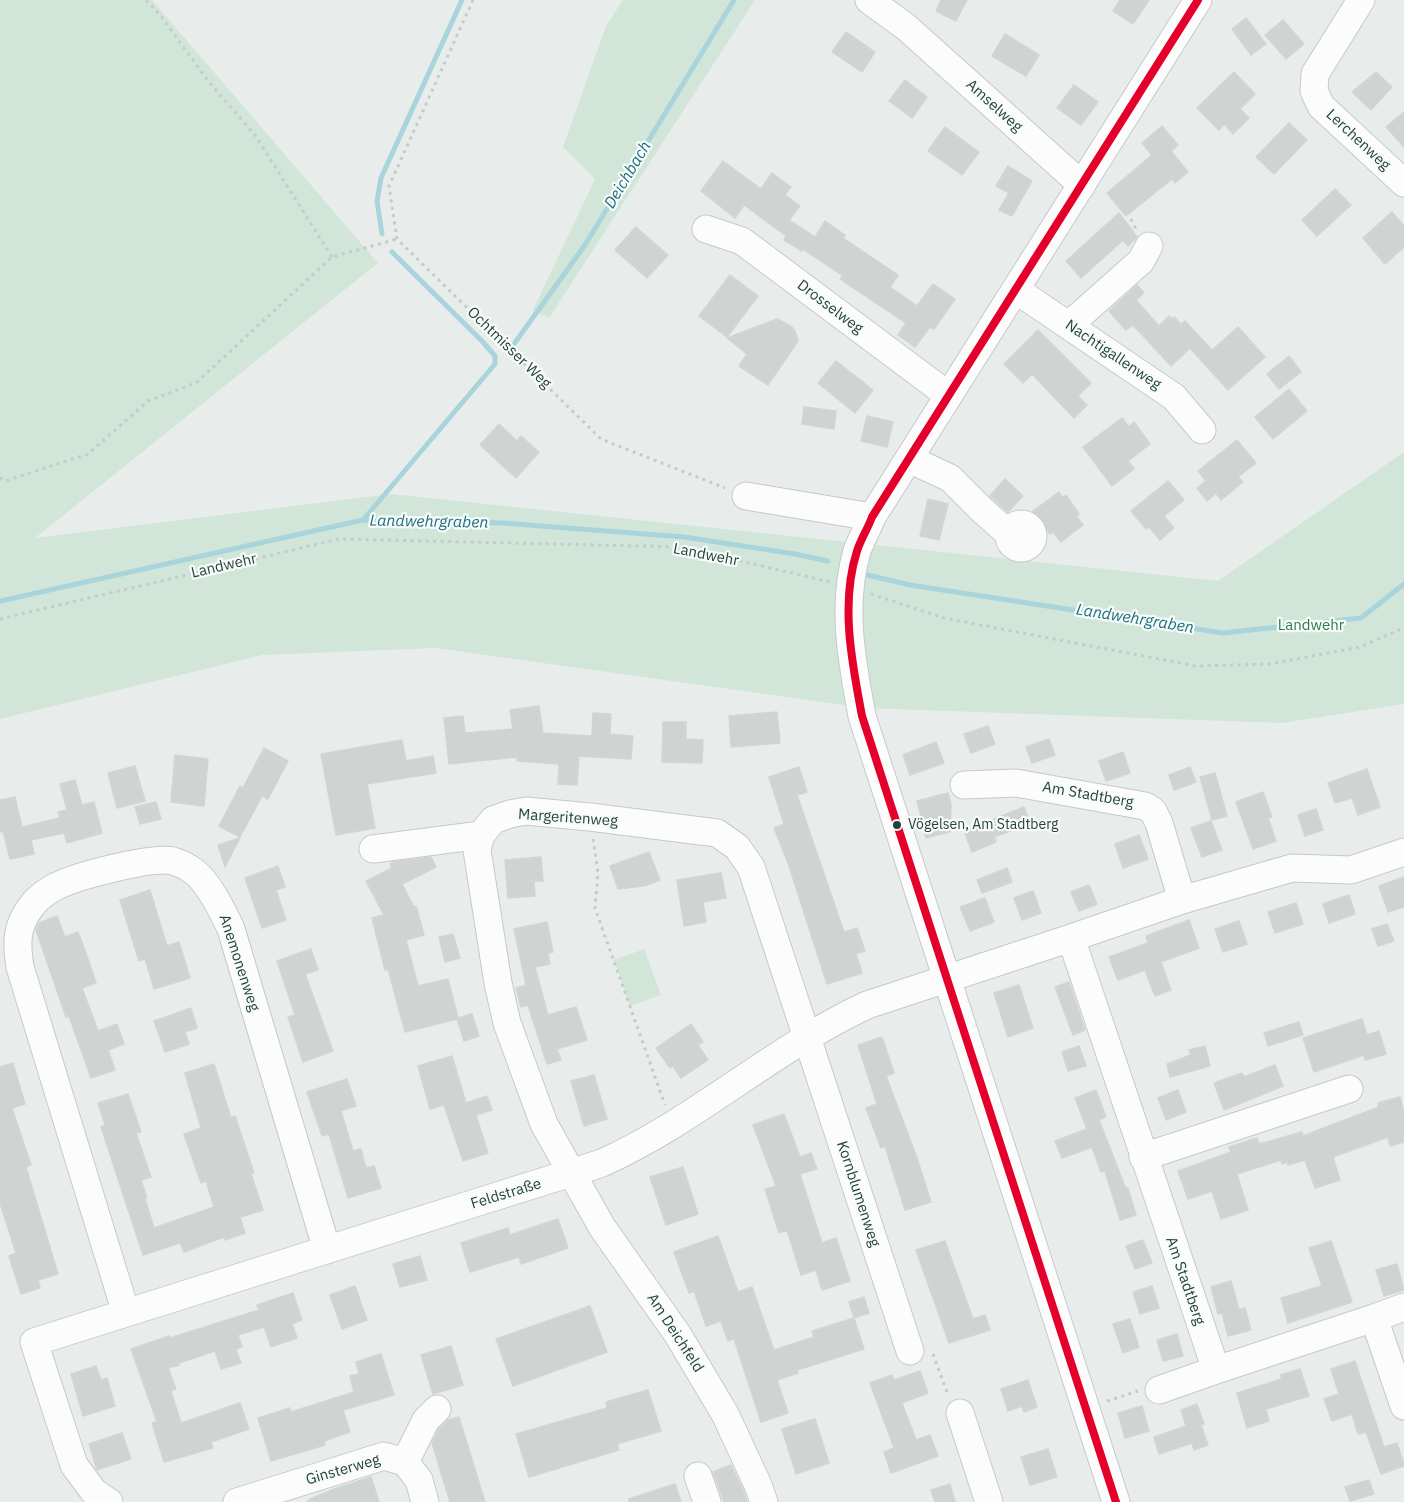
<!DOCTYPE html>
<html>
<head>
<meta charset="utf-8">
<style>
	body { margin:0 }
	canvas { display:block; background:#e8edeb }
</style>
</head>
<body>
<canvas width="1404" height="1502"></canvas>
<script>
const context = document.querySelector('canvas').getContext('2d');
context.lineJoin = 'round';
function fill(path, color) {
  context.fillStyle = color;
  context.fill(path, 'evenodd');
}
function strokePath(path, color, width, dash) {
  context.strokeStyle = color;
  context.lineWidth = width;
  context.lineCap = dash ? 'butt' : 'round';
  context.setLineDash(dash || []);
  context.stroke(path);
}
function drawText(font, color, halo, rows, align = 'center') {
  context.font = font + ' "IBM Plex Sans",sans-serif';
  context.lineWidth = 4.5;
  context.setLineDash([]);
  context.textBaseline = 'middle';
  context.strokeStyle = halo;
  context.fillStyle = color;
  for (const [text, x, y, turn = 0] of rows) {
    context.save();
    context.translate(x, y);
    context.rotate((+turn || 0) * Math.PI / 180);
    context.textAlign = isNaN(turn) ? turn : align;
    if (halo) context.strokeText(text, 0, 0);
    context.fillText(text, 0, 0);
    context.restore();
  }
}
fill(new Path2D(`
	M0,0H152L378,263L35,538L391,494L1218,581L1404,452V704L1282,723L865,708L436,648L262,655L0,719Z
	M623,0H755L549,318L533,310L595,179L563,147L606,26Z
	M644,949L661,995L630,1006L614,960Z`), '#d1e6d8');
strokePath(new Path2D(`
	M382,234L377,201L381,178L462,0
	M514,344L585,245L734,0
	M363,520L495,364V356L482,341L392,252
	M859,573L910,585L1223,633L1361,618L1404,584
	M0,601L363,520L502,523L684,537L795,554L828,561`), '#a9d4db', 5);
const building = new Path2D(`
	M941,0H967L956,21L936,11Z
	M1120,0H1149L1133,24L1113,11Z
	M1246,18L1266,44L1251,55L1232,29Z
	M1283,20L1304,44L1286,59L1265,35Z
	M846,32L875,52L862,72L832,52Z
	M1005,34L1039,55L1026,76L992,56Z
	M1234,72L1255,94L1240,109L1249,118L1233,134L1224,124L1219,130L1197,108Z
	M1376,72L1392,87L1371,110L1352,92Z
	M905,80L927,97L912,118L889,101Z
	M1074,85L1098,102L1081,125L1057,108Z
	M1404,112V147L1386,127Z
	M1289,123L1307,140L1274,174L1256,157Z
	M1162,126L1178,145L1171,151L1188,172L1175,183L1172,179L1126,216L1107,193L1152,155L1142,143Z
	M945,127L979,152L962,175L928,151Z
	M723,161L761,189L772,173L791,187L785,195L800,206L789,220L815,237L825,221L845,235L843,238L898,275L890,287L917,306L933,284L955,299L934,329L930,327L915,347L898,335L906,323L840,279L843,276L803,249L802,251L784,240L786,236L744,205L735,218L701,191Z
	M1008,166L1032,181L1012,216L999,210L1009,193L996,186Z
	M1335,189L1351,205L1317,236L1302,220Z
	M1392,212L1404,226V247L1385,264L1363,238Z
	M1119,213L1137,237L1128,246L1123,240L1081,278L1066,261Z
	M636,227L668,255L647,278L615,250Z
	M730,275L758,296L727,337L699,316Z
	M1137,285L1144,293L1136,300L1159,326L1169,316L1172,319L1174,317L1181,324L1185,321L1212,350L1238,327L1265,357L1228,390L1190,348L1171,366L1133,325L1126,330L1109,311Z
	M777,319L791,326L795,331L798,341L768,385L739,366L747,354L727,338Z
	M1038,330L1091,383L1078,396L1087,405L1074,418L1032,374L1023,383L1004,364Z
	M1289,356L1301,372L1279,389L1267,374Z
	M836,361L873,390L855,413L818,383Z
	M1289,389L1307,411L1273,439L1255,417Z
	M804,407L836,411L834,429L802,424Z
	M867,416L893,422L887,447L861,441Z
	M1122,418L1129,427L1134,422L1150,444L1128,461L1134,469L1112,486L1083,447Z
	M499,424L517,441L521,436L539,452L516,478L480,445Z
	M1237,440L1256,463L1238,477L1243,482L1221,500L1216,493L1207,501L1197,488L1206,481L1198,471Z
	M1005,479L1023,496L1008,512L990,496Z
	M1168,481L1184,500L1164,516L1174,528L1160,540L1149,527L1146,529L1131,511Z
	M1059,492L1063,498L1066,495L1079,514L1076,516L1083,525L1061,542L1053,532L1050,534L1033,511Z
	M928,499L948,504L939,540L920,536Z
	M539,706L543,733L592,736L593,713L611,714L610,734L633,736L631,759L579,756L577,785L558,784L559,764L517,761V757L449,764L444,718L463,716L465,733L513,729L510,710Z
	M777,712L780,743L731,747L729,716Z
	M663,722H686V739L703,740L702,763L662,762Z
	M988,726L995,744L971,753L964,734Z
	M1049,739L1055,755L1032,763L1026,747Z
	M402,740L406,761L433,756L436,773L367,784L375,828L336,835L321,754Z
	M936,742L944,763L910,775L903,755Z
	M264,748L288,761L268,799L262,796L240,837L219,826L240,786L243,788Z
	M1123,752L1130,773L1106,781L1099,761Z
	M175,755L208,759L204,806L171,802Z
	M135,766L145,801L117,808L108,773Z
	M799,767L807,792L797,795L844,932L857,928L865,951L856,954L862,973L827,984L788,863L774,828L784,824L769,777Z
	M1190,767L1196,782L1174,790L1169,775Z
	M1367,769L1380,807L1358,815L1352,798L1335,803L1328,783Z
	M1215,773L1227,816L1212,820L1200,777Z
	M75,780L82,805L94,802L102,833L67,843L64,833L31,840L34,854L10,859L3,831L0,832V800L15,797L22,827L60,818L58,812L67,810L60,784Z
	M1263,792L1272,817L1268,818L1276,841L1253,849L1236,802Z
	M948,793L951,804L950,832L926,838L917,801Z
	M156,802L161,819L140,824L135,807Z
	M1024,807L1030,824L994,837L996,842L972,852L964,831Z
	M1316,809L1323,830L1305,836L1298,815Z
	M1211,821L1222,850L1202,857L1191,828Z
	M1139,835L1148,859L1123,868L1115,844Z
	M240,838L225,867L218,845Z
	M649,852L660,880L644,886L618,889L610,866Z
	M431,857L436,867L402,884L414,907L416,906L424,935L406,940L418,986L448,979L458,1018L472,1014L479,1036L464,1041L457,1019L405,1032L388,969L385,970L372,918L384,915L366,881L392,868L390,864L393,862Z
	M541,857L543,881H534L535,896L508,898L505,860Z
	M278,866L285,887L276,890L286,920L262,928L245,878Z
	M1007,868L1012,882L982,893L977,880Z
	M721,873L726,898L703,902L706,922L684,926L677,880Z
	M1404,877V907L1388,912L1379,886Z
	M1089,885L1097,904L1079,911L1071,892Z
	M150,890L167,946L179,942L190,978L154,989L145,959L139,961L120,900Z
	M1033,891L1041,913L1022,920L1014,898Z
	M1349,895L1355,914L1329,923L1323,904Z
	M985,898L994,922L970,931L960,907Z
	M1296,903L1303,924L1275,933L1268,912Z
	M57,916L65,937L78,932L86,953L96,983L82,988L98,1031L117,1024L124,1044L108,1050L115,1070L91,1078L69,1016L66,1017L36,930L39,923Z
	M1189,920L1199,948L1161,962L1171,990L1155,996L1145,970L1118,980L1109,957L1148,943L1146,936Z
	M1239,921L1247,944L1223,952L1215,929Z
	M547,922L553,952L548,953L550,964L535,967L548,1015L576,1007L587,1040L557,1049L561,1060L547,1064L528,1005L521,1007L516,988L526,985L514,929Z
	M1387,924L1394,941L1378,946L1372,929Z
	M453,934L460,958L445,962L439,937Z
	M311,949L318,970L305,974L333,1051L303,1062L288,1017L295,1015L277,961Z
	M1069,982L1085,1030L1073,1035L1055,987Z
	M1019,985L1033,1028L1008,1037L994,993Z
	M191,1008L197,1028L185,1032L189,1044L165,1052L154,1021Z
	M1362,1019L1367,1035L1379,1031L1386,1054L1365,1060L1364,1055L1314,1072L1303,1038Z
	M1299,1022L1303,1035L1268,1046L1264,1033Z
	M691,1024L703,1042L698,1045L708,1060L681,1078L673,1066L670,1068L656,1048Z
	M882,1037L894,1073L886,1076L917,1158L931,1202L905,1210L885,1146L881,1148L866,1108L877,1104L858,1045Z
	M1079,1046L1086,1066L1068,1071L1062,1052Z
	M1205,1046L1210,1066L1170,1077L1167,1064L1191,1055L1189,1050Z
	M452,1056L466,1103L487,1096L492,1110L476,1115L488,1153L463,1161L444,1105L430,1109L418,1066Z
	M13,1063L25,1104L12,1108L31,1165L26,1167L58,1274L38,1280L40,1288L21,1294L9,1256L16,1253L0,1203V1067Z
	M214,1064L231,1118L235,1116L254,1173L251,1174L263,1210L240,1217L245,1233L225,1240L224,1237L184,1252L180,1243L143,1255L101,1127L105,1125L98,1103L128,1094L141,1132L136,1133L151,1177L141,1180L147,1198L145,1199L154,1228L214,1207L206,1181L201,1183L184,1134L201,1128L185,1073Z
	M1275,1065L1283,1086L1224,1110L1214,1083L1242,1073L1244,1077Z
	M594,1075L607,1119L584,1126L571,1081Z
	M347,1079L356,1106L341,1111L353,1151L361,1149L366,1168L374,1166L381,1188L348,1198L329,1134L322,1136L307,1092Z
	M1096,1090L1106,1117L1099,1120L1126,1189L1128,1188L1136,1215L1120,1220L1105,1171L1101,1172L1092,1147L1062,1158L1055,1141L1087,1129L1075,1098Z
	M1178,1090L1186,1112L1166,1120L1158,1098Z
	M1400,1097L1404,1112V1142L1390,1146L1388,1137L1333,1157L1340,1180L1315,1188L1305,1160L1288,1165L1287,1162L1282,1164L1281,1160L1237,1174L1248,1210L1221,1219L1212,1191L1188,1199L1178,1171L1231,1152L1229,1147L1257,1138L1259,1144L1302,1132L1303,1136L1379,1107L1378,1103Z
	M784,1114L800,1157L811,1153L817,1169L800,1174L822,1243L836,1238L850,1281L822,1290L816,1270L801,1275L787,1230L779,1233L765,1189L776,1186L753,1125Z
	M683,1167L698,1214L666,1225L650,1177Z
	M558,1219L568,1248L521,1264L519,1257L470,1272L461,1243L508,1228L510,1235Z
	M718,1236L738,1292L752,1287L774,1350L814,1337L812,1331L854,1318L864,1349L797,1370L798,1373L777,1380L788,1413L761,1422L734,1339L728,1341L721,1321L706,1326L694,1291L689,1293L674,1252Z
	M1143,1240L1152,1263L1135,1269L1126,1246Z
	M945,1241L973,1319L985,1315L990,1330L949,1343L916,1250Z
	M1331,1241L1352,1302L1288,1323L1281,1298L1322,1286L1309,1248Z
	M420,1256L427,1280L400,1287L393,1264Z
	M1397,1264L1404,1290L1384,1296L1376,1270Z
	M1231,1281L1239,1310L1245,1308L1251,1330L1228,1336L1222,1313L1218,1314L1211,1287Z
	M355,1286L367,1320L342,1329L330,1295Z
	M1152,1286L1159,1308L1140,1314L1133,1292Z
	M293,1293L302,1320L292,1324L297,1338L271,1347L264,1327L238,1335L242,1347L236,1349L241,1363L221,1369L215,1351L179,1363V1365L168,1368L176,1389L171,1391L181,1423L240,1403L249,1429L211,1442L213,1448L164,1462L152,1423L157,1422L131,1349L169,1336L170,1338L259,1310L257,1305Z
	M864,1297L869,1313L854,1318L849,1302Z
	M590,1306L607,1352L513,1386L496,1339Z
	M1130,1319L1139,1347L1123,1353L1113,1324Z
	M1177,1334L1183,1356L1163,1361L1157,1340Z
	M451,1346L463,1385L433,1394L421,1355Z
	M381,1354L394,1395L343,1410L350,1432L324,1441L325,1445L271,1461L258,1418L290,1408L291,1412L354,1392L350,1376L359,1374L356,1362Z
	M1355,1361L1384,1447L1397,1443L1404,1464V1466L1381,1474L1366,1432L1358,1434L1352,1414L1332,1421L1324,1399L1339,1394L1331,1369Z
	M96,1366L101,1380L107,1378L115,1406L83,1416L71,1374Z
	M1300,1369L1309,1396L1266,1409L1269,1421L1247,1428L1237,1393L1282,1379L1280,1375Z
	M920,1371L928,1393L902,1403L916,1440L930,1435L938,1456L891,1473L884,1452L894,1448L870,1383L892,1375L894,1380Z
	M1028,1380L1037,1407L1024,1412L1022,1406L1008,1411L1001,1389Z
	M648,1390L661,1431L617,1444L619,1450L529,1477L516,1434L607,1408L606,1402Z
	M1197,1404L1204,1424L1201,1425L1208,1445L1194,1450L1192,1443L1159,1454L1154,1437L1186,1426L1181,1410Z
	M1142,1406L1149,1431L1125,1438L1118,1413Z
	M459,1417L485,1502H450L432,1443L439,1429L448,1420Z
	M815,1419L829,1463L796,1474L782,1429Z
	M122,1433L131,1459L97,1470L89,1444Z
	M1048,1449L1057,1477L1030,1485L1021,1457Z
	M731,1465L743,1490L747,1502H724L713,1472Z
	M371,1477L379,1502H308V1500L337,1488Z
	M1369,1480L1374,1494L1350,1501L1345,1487Z
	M675,1484L681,1502H629V1499Z
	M950,1484L955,1502H935L931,1490Z`);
fill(building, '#cfd4d2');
strokePath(building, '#d1d6d4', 1.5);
const minor = new Path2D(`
	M869,0L906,27L1082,185
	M1361,0L1315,74L1314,91L1321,106L1404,183
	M706,229L742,241L948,395
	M1016,290L1174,397L1202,430
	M1069,325L1141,261L1149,246
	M909,459L950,478L982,510L1009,534
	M746,496L872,517
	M1009 536a12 12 0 1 1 24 0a12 12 0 1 1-24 0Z
	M964,785L1016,783L1145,806L1153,811L1159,823L1182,900
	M373,849L481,835
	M1071,938L1182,900L1292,868L1351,870L1404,852
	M1143,1157L1349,1089
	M1404,1307L1374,1318L1404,1406
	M126,1313L20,967C16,942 16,924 34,903C39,897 50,889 57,886C77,876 152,856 173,861C179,863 186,866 190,869C207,878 223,912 231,929L327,1250
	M1159,1390L1216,1370
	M960,1413L989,1502
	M405,1462L426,1420L437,1409
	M698,1476L707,1502
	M109,1502L94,1492L74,1465L34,1342L602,1163C697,1120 773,1049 867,1005L1071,938L1216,1370L1374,1318
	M237,1502L384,1456L405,1462L419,1480L425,1502
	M764,1502L758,1485L725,1414L678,1335L602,1227L544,1124L507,1023L498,983L477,850L481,835L493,820L510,814L526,811L590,817L717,833L737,847L751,867L910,1351
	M1116,1502L862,716C852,662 841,606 857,551C861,540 868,528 872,517L1198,0`);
strokePath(minor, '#c5cac8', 29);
strokePath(new Path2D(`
	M146,0L161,16L208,81L255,135L332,257
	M473,0L389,186L397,239L601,439L725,488
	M1131,219L1136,229
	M0,478L5,481L88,454L148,401L196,383L332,257L397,239
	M871,594L944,618L1196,666L1270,664L1360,647L1404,628
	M0,619L339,539L681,547L830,582
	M593,839L598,873L595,908L665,1105
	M933,1354L948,1395
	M1107,1401L1138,1391`), '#c3ccca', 3, [3, 4.5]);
strokePath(minor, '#fcfcfc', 27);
strokePath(new Path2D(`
	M1116,1502L862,716C852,663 840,604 857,551C861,539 868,528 872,517L1198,0`), '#e4002b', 8);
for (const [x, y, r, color] of [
	[897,825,5,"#24423a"]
]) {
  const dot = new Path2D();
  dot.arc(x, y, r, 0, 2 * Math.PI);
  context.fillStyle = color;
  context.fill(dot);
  strokePath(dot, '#f7fbf9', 2);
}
drawText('14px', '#24423a', '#f7fbf9', [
	["Vögelsen, Am Stadtberg",908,825]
], 'left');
drawText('15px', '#24423a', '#f7fbf9', [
	["Amselweg",994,106,42],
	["Lerchenweg",1358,140,43],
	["Drosselweg",830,307,37],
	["Ochtmisser Weg",509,348,44],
	["Nachtigallenweg",1113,355,34],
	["Landwehr",706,555,11],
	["Landwehr",224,566,-13],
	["Am Stadtberg",1088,795,10],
	["Margeritenweg",568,818,4],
	["Anemonenweg",239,963,72],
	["Feldstraße",506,1194,-17],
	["Kornblumenweg",858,1194,72],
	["Am Stadtberg",1185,1281,71],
	["Am Deichfeld",675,1333,57],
	["Ginsterweg",343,1470,-16]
]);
drawText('15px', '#2d7a4b', '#f7fbf9', [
	["Landwehr",1311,626]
]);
drawText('italic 16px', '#1c6f80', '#f7fbf9', [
	["Deichbach",628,175,-59],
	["Landwehrgraben",429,522,1],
	["Landwehrgraben",1135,619,9]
]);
</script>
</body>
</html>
